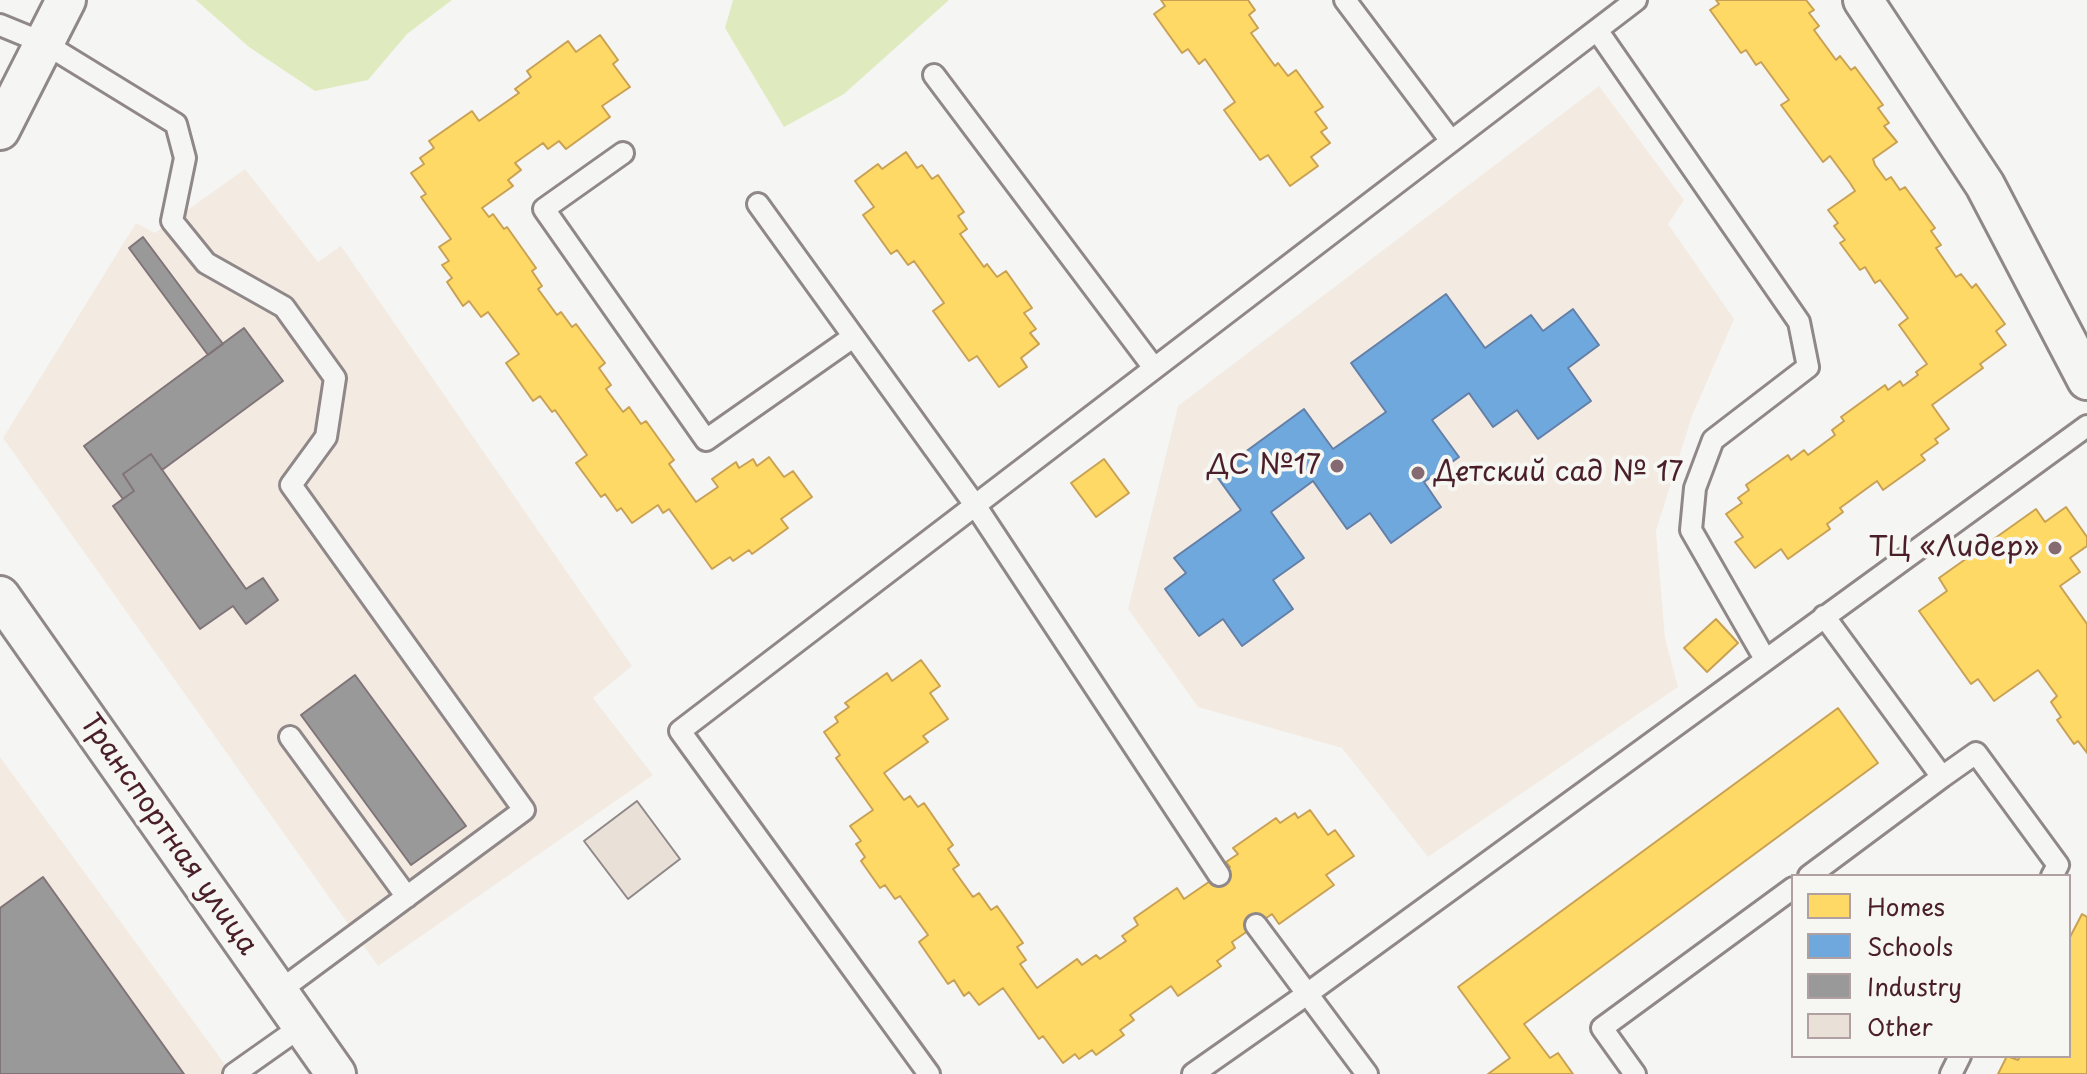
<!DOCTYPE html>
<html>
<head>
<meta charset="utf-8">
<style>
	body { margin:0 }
	#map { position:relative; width:2087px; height:1074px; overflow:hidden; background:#f5f5f3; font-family:"Playpen Sans",sans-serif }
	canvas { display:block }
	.legend { position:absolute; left:1791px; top:874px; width:280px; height:184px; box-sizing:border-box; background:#f6f6f2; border:2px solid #b1a0a2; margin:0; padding:10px 14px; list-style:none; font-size:24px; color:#4a1f2b }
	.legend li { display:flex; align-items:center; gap:16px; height:40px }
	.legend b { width:40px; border:2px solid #b1a0a2 }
</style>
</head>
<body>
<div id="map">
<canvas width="2087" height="1074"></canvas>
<ul class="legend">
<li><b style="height:22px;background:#ffd966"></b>Homes</li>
<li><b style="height:22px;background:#6fa8dc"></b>Schools</li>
<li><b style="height:22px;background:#999"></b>Industry</li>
<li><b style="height:22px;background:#e9e1d8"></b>Other</li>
</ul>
</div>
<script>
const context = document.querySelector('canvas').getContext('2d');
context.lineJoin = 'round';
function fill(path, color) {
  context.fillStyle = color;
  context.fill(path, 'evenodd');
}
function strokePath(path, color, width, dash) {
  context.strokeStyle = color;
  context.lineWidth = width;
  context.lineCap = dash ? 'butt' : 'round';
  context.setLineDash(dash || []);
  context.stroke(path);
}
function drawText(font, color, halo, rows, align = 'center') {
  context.font = font + ' "Playpen Sans",sans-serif';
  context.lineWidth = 8;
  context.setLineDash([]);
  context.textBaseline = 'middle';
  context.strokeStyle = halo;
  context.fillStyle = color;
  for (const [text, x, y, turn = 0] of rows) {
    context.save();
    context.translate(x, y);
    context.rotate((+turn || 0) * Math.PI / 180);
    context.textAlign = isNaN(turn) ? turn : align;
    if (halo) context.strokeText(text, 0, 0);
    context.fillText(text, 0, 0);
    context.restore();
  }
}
fill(new Path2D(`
	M1599,86L1684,200L1668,224L1734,319L1692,416L1656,531L1665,638L1678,687L1428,857L1342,748L1198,707L1128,609L1178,406Z
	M245,169L318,262L341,246L632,666L593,698L653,775L378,966L3,438L136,223L155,233Z
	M0,757L232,1074H0Z`), '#f3ebe2');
fill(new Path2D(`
	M196,0H452L407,34L368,80L315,91L249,47Z
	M733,0H949L844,94L784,127L725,28Z`), '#e0eabf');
const homes = new Path2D(`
	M1161,0H1248L1255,10L1249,15L1258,28L1251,33L1275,66L1278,63L1288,76L1296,70L1323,107L1315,112L1327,128L1321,132L1330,143L1311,157L1318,166L1290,186L1268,155L1260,160L1224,110L1235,102L1205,59L1199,64L1188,49L1182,53L1154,14L1165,6Z
	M1716,0H1806L1814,10L1809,13L1819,26L1814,30L1836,60L1840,56L1851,70L1855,67L1883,105L1878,108L1889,123L1884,126L1897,142L1873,159L1875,165L1886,180L1891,177L1900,190L1905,187L1935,228L1931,231L1941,245L1936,248L1956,277L1961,274L1972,288L1976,284L2005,324L1996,331L2006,345L1980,364L1983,368L1932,405L1949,429L1935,439L1938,443L1921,455L1925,460L1883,490L1877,481L1840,508L1843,512L1827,524L1830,529L1788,559L1781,549L1755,568L1735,542L1743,537L1726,514L1742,503L1738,498L1749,490L1746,485L1788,455L1791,460L1804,450L1808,455L1835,435L1832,430L1844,421L1841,417L1885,385L1888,390L1900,381L1903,386L1918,375L1916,372L1927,364L1899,325L1908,318L1880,280L1875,283L1865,267L1860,270L1840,243L1845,240L1834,226L1838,223L1828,210L1855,191L1850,183L1830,156L1823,162L1781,105L1789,100L1761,62L1756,65L1746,50L1741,53L1710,10L1719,4Z
	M600,35L618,60L613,64L630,87L602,106L610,117L566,149L559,141L548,149L543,143L515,163L521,170L508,180L513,186L482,208L489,217L493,214L504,229L507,227L536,268L532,271L542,286L538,289L557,315L561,312L572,327L576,324L605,363L599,368L611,385L606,389L623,412L629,407L641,424L646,421L674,460L669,464L696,502L718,487L712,479L736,462L739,468L753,459L757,466L769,457L784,477L793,471L812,497L781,519L788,528L752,554L749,550L733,561L730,557L712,569L669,509L663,513L658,505L632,523L621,508L617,511L605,494L601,497L576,463L587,455L555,410L552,412L540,396L533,401L506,363L519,354L488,312L481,317L469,301L463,306L447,282L452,278L442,265L449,261L439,247L451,239L421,197L426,194L411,173L424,164L420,158L434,148L429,141L472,111L479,121L519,93L515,89L531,77L527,71L568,41L576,52Z
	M906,152L917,168L922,165L932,179L938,175L964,212L958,216L967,229L960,234L984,267L987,264L997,277L1006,271L1032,308L1024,313L1036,329L1030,333L1039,344L1021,358L1027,367L999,387L977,356L969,361L933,311L944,303L914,261L908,265L897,250L891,254L863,215L874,207L855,181L878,164L882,169Z
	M1104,459L1129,493L1096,517L1071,483Z
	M2066,507L2087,537V546L2070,558L2080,572L2060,586L2087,624V753L2078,741L2074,744L2057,720L2061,717L2051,702L2057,696L2038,670L1994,701L1978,679L1971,684L1919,611L1947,591L1939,578L2036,509L2045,522Z
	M1716,619L1738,643L1707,672L1684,648Z
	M921,660L940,686L930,693L948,719L923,736L928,742L884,773L904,800L910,796L918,807L924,803L953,845L948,849L959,865L953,869L973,897L979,893L991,910L997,906L1023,943L1017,947L1026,960L1020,964L1037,988L1077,959L1082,965L1096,955L1100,959L1126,941L1122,936L1138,925L1134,918L1177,888L1184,899L1219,875L1230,867L1226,862L1238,854L1233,848L1276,818L1280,823L1295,813L1298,818L1310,810L1328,835L1335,830L1354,856L1326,875L1334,885L1279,924L1272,914L1232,942L1235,948L1217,961L1221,966L1178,996L1171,986L1130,1015L1134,1020L1120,1030L1124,1035L1096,1055L1092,1050L1079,1059L1075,1054L1063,1063L1043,1036L1039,1039L1003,988L979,1005L969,992L964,996L954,980L948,984L919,942L928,935L900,896L895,899L885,885L880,888L861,861L865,857L856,844L861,841L850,826L873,810L836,758L840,755L824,732L838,722L835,717L849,707L845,703L887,673L892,681Z
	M1838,708L1878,763L1524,1024L1550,1058L1558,1053L1573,1074H1488L1510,1058L1458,987Z
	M2082,914L2087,917V1074H1998L2007,1056L2018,1060L2020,1056H2069V939Z`);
fill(homes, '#ffd966');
strokePath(homes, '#c9a154', 2);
const schools = new Path2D(`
	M1446,294L1485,348L1531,315L1543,331L1573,309L1599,345L1568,368L1591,401L1538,439L1517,410L1493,427L1469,393L1432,420L1459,457L1424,482L1441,507L1391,543L1370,513L1347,529L1313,481L1271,512L1304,558L1273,580L1293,609L1242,646L1223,619L1199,636L1165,589L1186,573L1174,558L1241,510L1215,474L1304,409L1333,449L1386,412L1351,363Z`);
fill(schools, '#6fa8dc');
strokePath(schools, '#647fa7', 2);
const industry = new Path2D(`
	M143,237L223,344L208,355L129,248Z
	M244,328L283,381L162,470L151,454L123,474L134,491L123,499L84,446Z
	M151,454L246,589L263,578L278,600L246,624L233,606L200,629L113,506L134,491L123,474Z
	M355,675L466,826L411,865L301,715Z
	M43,877L184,1074H0V908Z`);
fill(industry, '#999');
strokePath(industry, '#817478', 2);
const building = new Path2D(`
	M637,801L680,859L628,899L584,841Z`);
fill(building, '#e9e1d8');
strokePath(building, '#8f8788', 2);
const lane = new Path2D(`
	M1345,0L1451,141
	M0,25L44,43L176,124L185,158L172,221L206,263L284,307L335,378L326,437L291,485L524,810L278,992
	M1597,30L1799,322L1808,367L1713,440L1695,488L1691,530L1765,659
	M934,75L1154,368
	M623,153L544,209L706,440L853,337
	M758,204L975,505L1219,875
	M1824,616L1942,777L1976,753L2058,865L2052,876
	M290,737L407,897
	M1809,876L1942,777
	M1256,925L1367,1074
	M234,1074L302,1026
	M929,1074L680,731L1636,0
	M1193,1074L1307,994L2087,426
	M1635,1074L1602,1028L1793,888
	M1951,1074L1960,1056`);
const street = new Path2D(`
	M1863,0L1985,185L2087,380
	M0,130L66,0
	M0,596L336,1074`);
strokePath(lane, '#8f8788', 26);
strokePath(street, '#8f8788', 44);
strokePath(lane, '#f5f5f3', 20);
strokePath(street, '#f5f5f3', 38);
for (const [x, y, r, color] of [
	[1337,466,8,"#866a71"],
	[1418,473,8,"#866a71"],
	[2055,548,8,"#866a71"]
]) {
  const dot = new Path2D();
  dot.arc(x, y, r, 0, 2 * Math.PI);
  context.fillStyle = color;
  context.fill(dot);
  strokePath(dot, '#f6f6f2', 3);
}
drawText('28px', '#4a1f2b', '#f6f6f2', [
	["ДС №17",1321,466],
	["Детский сад № 17",1434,473,"left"],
	["ТЦ «Лидер»",2039,548]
], 'right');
drawText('28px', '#4a1f2b', '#f6f6f2', [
	["Транспортная улица",168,835,55]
]);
</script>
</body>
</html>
